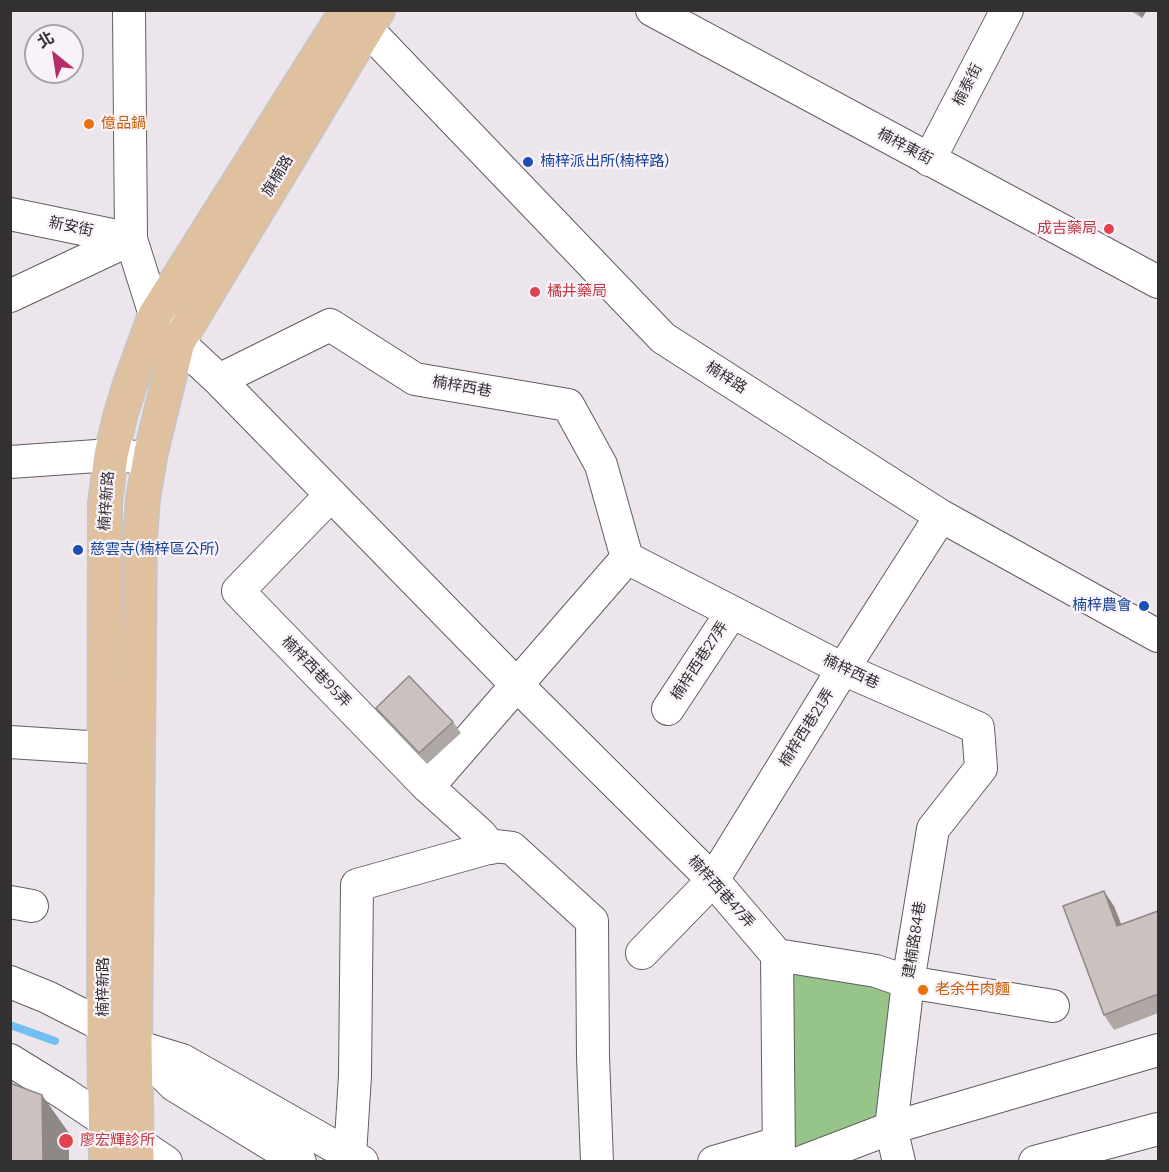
<!DOCTYPE html>
<html>
<head>
<meta charset="utf-8">
<style>
	body { margin:0 }
	#map { position:relative; width:1169px; height:1172px; overflow:hidden; background:#ece5eb; font-family:Bitter,"Noto Sans TC",serif }
	canvas { display:block }
	.frame { position:absolute; inset:0; border:12px solid #333032; pointer-events:none }
	.north { position:absolute; left:24px; top:24px; width:60px; height:60px; box-sizing:border-box; background:#f9f2f9; border:2px solid #aaa4a9; border-radius:50%; rotate:330deg; font-size:16px; font-weight:700; line-height:24px; text-align:center; color:#333032 }
	.north::after { content:''; display:block; margin:auto; width:21px; height:27px; background:#b52c69; clip-path:polygon(50% 0,100% 100%,50% 72%,0 100%) }
</style>
</head>
<body>
<div id="map">
<canvas width="1169" height="1172"></canvas>
<div class="frame"></div>
<div class="north">北</div>
</div>
<script>
const context = document.querySelector('canvas').getContext('2d');
context.lineJoin = 'round';
function fill(path, color) {
  context.fillStyle = color;
  context.fill(path, 'evenodd');
}
function strokePath(path, color, width, dash) {
  context.strokeStyle = color;
  context.lineWidth = width;
  context.lineCap = dash ? 'butt' : 'round';
  context.setLineDash(dash || []);
  context.stroke(path);
}
function drawText(font, color, halo, rows, align = 'center') {
  context.font = font + ' Bitter,"Noto Sans TC",serif';
  context.lineWidth = 4.5;
  context.setLineDash([]);
  context.textBaseline = 'middle';
  context.strokeStyle = halo;
  context.fillStyle = color;
  for (const [text, x, y, turn = 0] of rows) {
    context.save();
    context.translate(x, y);
    context.rotate((+turn || 0) * Math.PI / 180);
    context.textAlign = isNaN(turn) ? turn : align;
    if (halo) context.strokeText(text, 0, 0);
    context.fillText(text, 0, 0);
    context.restore();
  }
}
fill(new Path2D(`
	M788,963L900,985L884,1119L783,1150Z`), '#97c488');
strokePath(new Path2D(`
	M10,1025L55,1041`), '#73bef2', 8);
const minor = new Path2D(`
	M129,10L131,239L155,315L178,342L219,380L516,684L713,880L777,955L779,1162
	M652,10L1158,282
	M346,15L367,29L663,338L941,516L1158,636
	M929,160L1007,10
	M10,214L131,239
	M10,296L131,239
	M219,380L330,325L415,379L568,405L601,465L627,558L843,669L978,728L981,768L933,829L908,982L891,1128L899,1162
	M10,462L111,455L150,458
	M331,495L238,591L428,787L480,834L491,848
	M668,709L732,612
	M10,742L104,748
	M428,787L627,558
	M10,902L32,906
	M642,953L713,880L843,669L941,516
	M777,955L876,971L908,982L1053,1006
	M10,982L47,997L104,1026L135,1045L174,1085L300,1162
	M139,1047L182,1060L362,1162
	M10,1060L65,1094L166,1162
	M350,1155L355,1076L357,885L495,846L512,848L592,921L593,1057L597,1162
	M714,1162L778,1143
	M802,1162L891,1128L1158,1050
	M1035,1162L1158,1129`);
const major = new Path2D(`
	M106,1162L104,1026L105,504L111,455L120,417L130,384L155,315L347,10
	M137,1162L135,1045L140,539L143,498L151,452L178,342L378,10`);
strokePath(minor, '#635d63', 34);
strokePath(major, '#c6c5c6', 36);
strokePath(minor, '#fff', 32);
strokePath(major, '#dfc19f', 33);
fill(new Path2D(`
	M1129,10H1147L1142,18Z
	M376,708L453,722L461,733L427,764L384,719Z
	M1114,906L1121,925L1158,911V1013L1114,1030L1104,1015Z`), '#afa7a4');
fill(new Path2D(`
	M1136,10H1147L1142,18Z
	M1104,891L1114,906L1128,941L1117,926Z
	M42,1095L69,1133V1161H43Z`), '#8e8886');
const building = new Path2D(`
	M409,676L453,722L419,753L376,708Z
	M1104,891L1117,926L1158,911V994L1104,1015L1063,906Z
	M10,1083L42,1095L43,1161H10Z`);
fill(building, '#cbc2bf');
strokePath(building, '#8e8886', 1.5);
for (const [x, y, r, color] of [
	[89,124,6,"#e8710a"],
	[528,162,6,"#1a4fb4"],
	[1109,229,6,"#e0444e"],
	[535,292,6,"#e0444e"],
	[78,550,6,"#1a4fb4"],
	[1144,606,6,"#1a4fb4"],
	[923,990,6,"#e8710a"],
	[66,1141,8,"#e0444e"]
]) {
  const dot = new Path2D();
  dot.arc(x, y, r, 0, 2 * Math.PI);
  context.fillStyle = color;
  context.fill(dot);
  strokePath(dot, '#f9f2f9', 2);
}
drawText('15px', '#333032', '#f9f2f9', [
	["楠泰街",968,85,-63],
	["楠梓東街",905,147,28],
	["旗楠路",278,176,-59],
	["新安街",71,227,12],
	["楠梓路",726,378,33],
	["楠梓西巷",462,387,10],
	["楠梓新路",107,501,-86],
	["楠梓西巷27弄",700,661,-57],
	["楠梓西巷95弄",316,672,46],
	["楠梓西巷",851,672,25],
	["楠梓西巷21弄",807,728,-58],
	["楠梓西巷47弄",721,892,48],
	["建楠路84巷",915,940,-81],
	["楠梓新路",104,987,-90]
]);
drawText('15px', '#c56008', '#f9f2f9', [
	["億品鍋",101,124],
	["老余牛肉麵",935,990]
], 'left');
drawText('15px', '#164399', '#f9f2f9', [
	["楠梓派出所(楠梓路)",540,162],
	["慈雲寺(楠梓區公所)",90,550],
	["楠梓農會",1132,606,"right"]
], 'left');
drawText('15px', '#be3a42', '#f9f2f9', [
	["成吉藥局",1097,229,"right"],
	["橘井藥局",547,292],
	["廖宏輝診所",80,1141]
], 'left');
</script>
</body>
</html>
